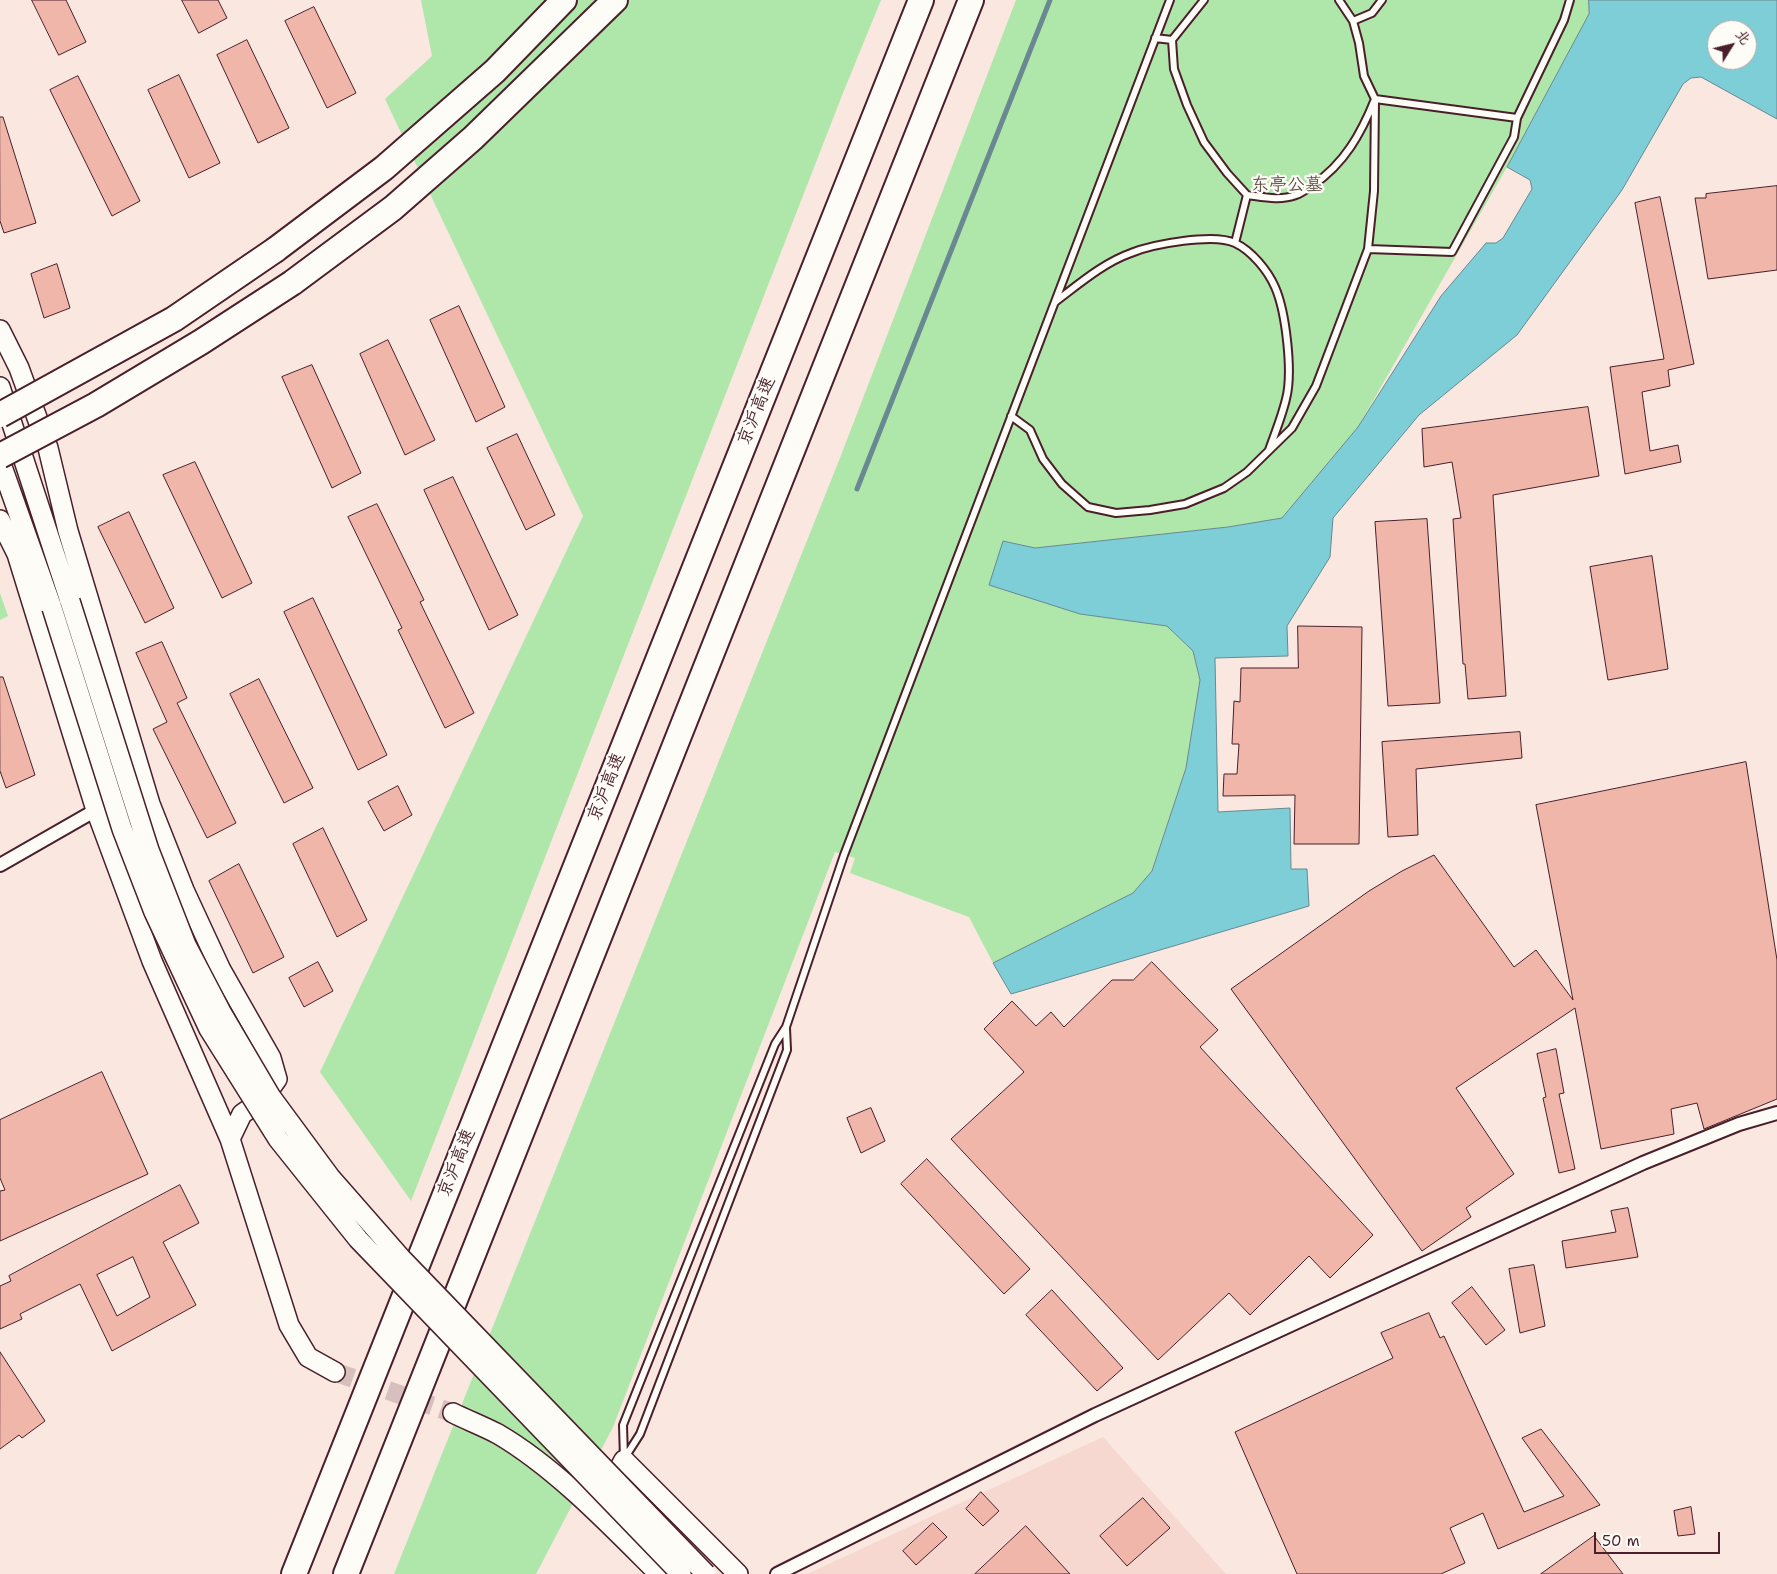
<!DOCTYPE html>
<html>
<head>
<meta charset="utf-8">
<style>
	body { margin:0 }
	#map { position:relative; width:1777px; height:1574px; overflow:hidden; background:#f9e7e0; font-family:"Shantell Sans","LXGW WenKai TC",sans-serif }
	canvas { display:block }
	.north { position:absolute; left:1707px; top:20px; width:50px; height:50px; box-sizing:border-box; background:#fdfcf7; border:1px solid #b5a4a5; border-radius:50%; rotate:54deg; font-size:14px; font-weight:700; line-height:20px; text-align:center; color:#4a1f2b }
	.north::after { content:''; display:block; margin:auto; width:18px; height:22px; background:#4a1f2b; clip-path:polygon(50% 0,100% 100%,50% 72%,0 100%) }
	.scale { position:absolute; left:1594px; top:1532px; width:126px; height:22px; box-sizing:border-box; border:2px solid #4a1f2b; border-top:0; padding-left:6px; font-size:15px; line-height:18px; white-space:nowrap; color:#4a1f2b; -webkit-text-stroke:4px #fdfcf7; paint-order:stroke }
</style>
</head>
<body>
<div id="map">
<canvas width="1777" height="1574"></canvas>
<div class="north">北</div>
<div class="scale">50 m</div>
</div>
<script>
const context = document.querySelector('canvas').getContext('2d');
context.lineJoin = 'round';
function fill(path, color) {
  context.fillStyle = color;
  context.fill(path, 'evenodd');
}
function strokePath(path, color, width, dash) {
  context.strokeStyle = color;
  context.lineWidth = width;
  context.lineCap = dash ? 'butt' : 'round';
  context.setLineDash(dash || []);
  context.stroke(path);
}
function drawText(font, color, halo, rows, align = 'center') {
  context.font = font + ' "Shantell Sans","LXGW WenKai TC",sans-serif';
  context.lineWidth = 4.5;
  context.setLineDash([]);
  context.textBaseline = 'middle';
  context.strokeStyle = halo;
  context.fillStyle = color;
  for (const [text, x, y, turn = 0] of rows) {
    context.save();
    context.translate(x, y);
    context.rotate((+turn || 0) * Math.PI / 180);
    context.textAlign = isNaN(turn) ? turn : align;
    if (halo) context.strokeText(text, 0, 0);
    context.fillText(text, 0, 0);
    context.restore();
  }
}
fill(new Path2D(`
	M1103,1437L1226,1574H807Z`), '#f6d8d0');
fill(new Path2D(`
	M421,0H881L843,93L411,1201L320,1072L583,516L385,99L432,56Z
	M1016,0H1589V14L1507,167L1358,427L1282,518L1228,527L1035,548L1004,541L1080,614L1167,626L1193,651L1200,680L1186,768L1152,871L1133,893L993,963L969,917L850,873L855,858L835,852L613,1427L536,1574H394L840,458Z
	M0,593L8,616L0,620Z`), '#afe6a9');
const water = new Path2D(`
	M1589,0H1777V119L1701,77L1691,78L1683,84L1622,190L1517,335L1419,415L1333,518L1330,557L1287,626L1288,656L1215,658L1218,812L1290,808L1291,869H1307L1309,906L1011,994L993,963L1133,893L1152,871L1186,768L1200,680L1193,651L1167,626L1080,614L989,585L1003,541L1035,548L1228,527L1282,518L1358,427L1441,296L1486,243H1496L1503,238L1532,189L1530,180L1507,167L1589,14ZM1717,30H1747V60H1717Z`);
fill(water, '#7dced6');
strokePath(water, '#698892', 1);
strokePath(new Path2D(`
	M857,489L1050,0`), '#698892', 5);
const building = new Path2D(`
	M32,0H66L86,42L59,55Z
	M182,0H218L227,18L199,33Z
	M314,7L356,93L327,108L285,21Z
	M247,40L289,128L258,143L217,55Z
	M179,75L220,163L189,178L148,90Z
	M78,76L140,201L112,216L50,90Z
	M0,117H3L36,223L4,233L0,221Z
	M1777,186V270L1708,279L1695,198H1706V194Z
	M1660,197L1694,364L1668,370L1670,386L1642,392L1650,451L1678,445L1681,462L1625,474L1610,367L1664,359L1635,203Z
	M57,264L70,308L44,318L31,274Z
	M459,306L505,407L476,422L430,320Z
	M388,340L435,440L405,455L360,354Z
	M312,365L361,473L332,488L282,377Z
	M1588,407L1599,476L1493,495L1506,696L1468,699L1465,664H1463L1453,519L1461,518L1452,462L1424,467L1422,429Z
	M517,434L555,515L526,530L487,448Z
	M195,462L252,583L222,598L163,475Z
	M453,477L518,615L489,630L424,490Z
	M377,504L424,600L420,602L474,713L445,728L398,630L402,628L348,517Z
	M129,512L174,608L145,623L98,527Z
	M1427,519L1440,703L1388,706L1375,522Z
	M1652,556L1668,669L1608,680L1590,567Z
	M313,598L387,755L358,770L284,612Z
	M1298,626L1362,627L1359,844H1294L1295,795L1223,796L1224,774H1237L1239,744H1232L1234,701L1240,702L1241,668H1298Z
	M162,642L187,698L177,703L236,823L207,838L153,729L167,722L136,653Z
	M0,677H3L35,775L6,788L0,771Z
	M259,679L313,788L284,803L230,694Z
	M1520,732L1522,758L1416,769L1418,835L1388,837L1382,742Z
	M1746,762L1777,960V1099L1704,1129L1697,1103L1671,1109L1674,1134L1601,1149L1575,1008L1456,1088L1514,1174L1466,1208L1471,1217L1422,1251L1231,989L1369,891L1402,871L1434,855L1514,967L1536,950L1573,1000L1536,805Z
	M398,786L412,815L384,831L368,802Z
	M323,828L367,920L337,937L293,844Z
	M239,864L284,957L253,973L209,881Z
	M318,962L333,991L304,1007L289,978Z
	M1152,962L1218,1030L1200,1047L1373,1235L1330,1278L1309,1256L1250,1315L1229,1293L1158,1360L951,1139L1024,1072L984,1029L1012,1001L1036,1026L1051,1012L1064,1027L1112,980H1133Z
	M1556,1049L1564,1093L1559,1094L1575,1169L1559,1173L1543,1098L1546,1097L1537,1054Z
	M102,1072L148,1174L0,1241V1191L5,1190L0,1178V1120Z
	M871,1108L885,1141L861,1153L847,1118Z
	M927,1159L1030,1269L1004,1294L901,1184Z
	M180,1185L199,1223L163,1242L196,1305L112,1351L80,1284L20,1314L22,1319L0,1329V1286L11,1281L9,1276ZM133,1257L150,1297L117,1316L97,1275Z
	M1628,1208L1638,1257L1566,1268L1562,1241L1616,1232L1611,1211Z
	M1534,1265L1545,1326L1520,1333L1509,1269Z
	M1472,1287L1505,1330L1486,1345L1452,1303Z
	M1052,1290L1123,1368L1097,1391L1026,1315Z
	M1429,1313L1440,1338L1444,1336L1524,1512L1564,1496L1522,1438L1541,1429L1600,1505L1498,1549L1483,1513L1450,1528L1465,1563L1441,1574H1297L1235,1432L1393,1358L1381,1333Z
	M0,1352L45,1421L22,1438L19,1435L0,1449Z
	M981,1492L999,1511L983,1526L966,1509Z
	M1143,1498L1170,1528L1127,1566L1100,1536Z
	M1691,1507L1695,1534L1678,1536L1674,1511Z
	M933,1523L947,1537L916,1565L903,1551Z
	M1026,1526L1070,1574H975Z
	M1594,1536L1623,1574H1541Z`);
fill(building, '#f0b6a9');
strokePath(building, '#4a1f2b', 1);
strokePath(new Path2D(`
	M335,1372L453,1413`), '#d6bfbc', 19, [19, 9]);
const lane = new Path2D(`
	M1353,21L1372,13L1382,0
	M1155,38L1172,40L1174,69L1187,105L1204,142L1227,173L1247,195L1235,243
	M1172,40L1204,0
	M1247,195C1263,197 1280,201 1296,195C1302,193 1308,188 1313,185C1344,164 1361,134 1375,99L1517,118L1564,20L1570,0
	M1368,249L1452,252L1514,137L1517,118
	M1055,302C1079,284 1103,263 1131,253C1153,244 1214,233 1235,243C1252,251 1268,271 1275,287C1286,312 1293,373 1286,399C1282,416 1275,433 1269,450
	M1011,416L1030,430L1043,459L1062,484L1088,507L1116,513L1150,510L1185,504L1224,488L1247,472L1292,428L1316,386L1368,249L1374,191L1375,99L1364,76L1359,43L1353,21L1339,0
	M624,1459L623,1425L775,1044L786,1027L844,855L1170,0
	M624,1459L640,1434L787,1050L786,1028`);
const street = new Path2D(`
	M0,865L96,810
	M777,1574L1095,1415L1643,1163L1739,1124L1777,1113`);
const secondary = new Path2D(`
	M0,330L19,368L48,448L68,531L150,804L184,890L221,970L271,1058L277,1079L262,1100L242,1114L230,1139
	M0,387L70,601
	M0,461L52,608
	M0,520L17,554L96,810L152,961L230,1139L289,1325L308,1357L335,1372
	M453,1413C467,1420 483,1426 498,1434C556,1468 611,1526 659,1574
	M606,1493L624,1460L738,1574`);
const highway = new Path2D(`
	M275,250L384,168L495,71L564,0
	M292,283L393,208L473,138L615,0
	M294,1574L921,0
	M346,1574L971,0`);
strokePath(lane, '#4a1f2b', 10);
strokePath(street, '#4a1f2b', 16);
strokePath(secondary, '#4a1f2b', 22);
strokePath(highway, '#4a1f2b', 28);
strokePath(lane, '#fdfcf7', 6);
strokePath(street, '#fdfcf7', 12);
strokePath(secondary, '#fdfcf7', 19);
strokePath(highway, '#fdfcf7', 24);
const secondaryBridge = new Path2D(`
	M70,601L149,850L186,945L221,1012L271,1097L330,1177L401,1258L706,1574
	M52,608L122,829L154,912L209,1029L278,1139L358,1239L681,1574`);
const highwayBridge = new Path2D(`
	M0,415L174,319L275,250
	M0,456L96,405L201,342L292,283`);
strokePath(secondaryBridge, '#4a1f2b', 22, []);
strokePath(highwayBridge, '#4a1f2b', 28, []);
strokePath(secondaryBridge, '#fdfcf7', 19);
strokePath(highwayBridge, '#fdfcf7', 24);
drawText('18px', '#63514a', '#fdfcf7', [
	["东亭公墓",1287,185]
]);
drawText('18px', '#4a1f2b', '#fdfcf7', [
	["京沪高速",757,411,-68],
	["京沪高速",607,787,-68],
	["京沪高速",457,1163,-68]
]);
</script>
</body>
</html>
